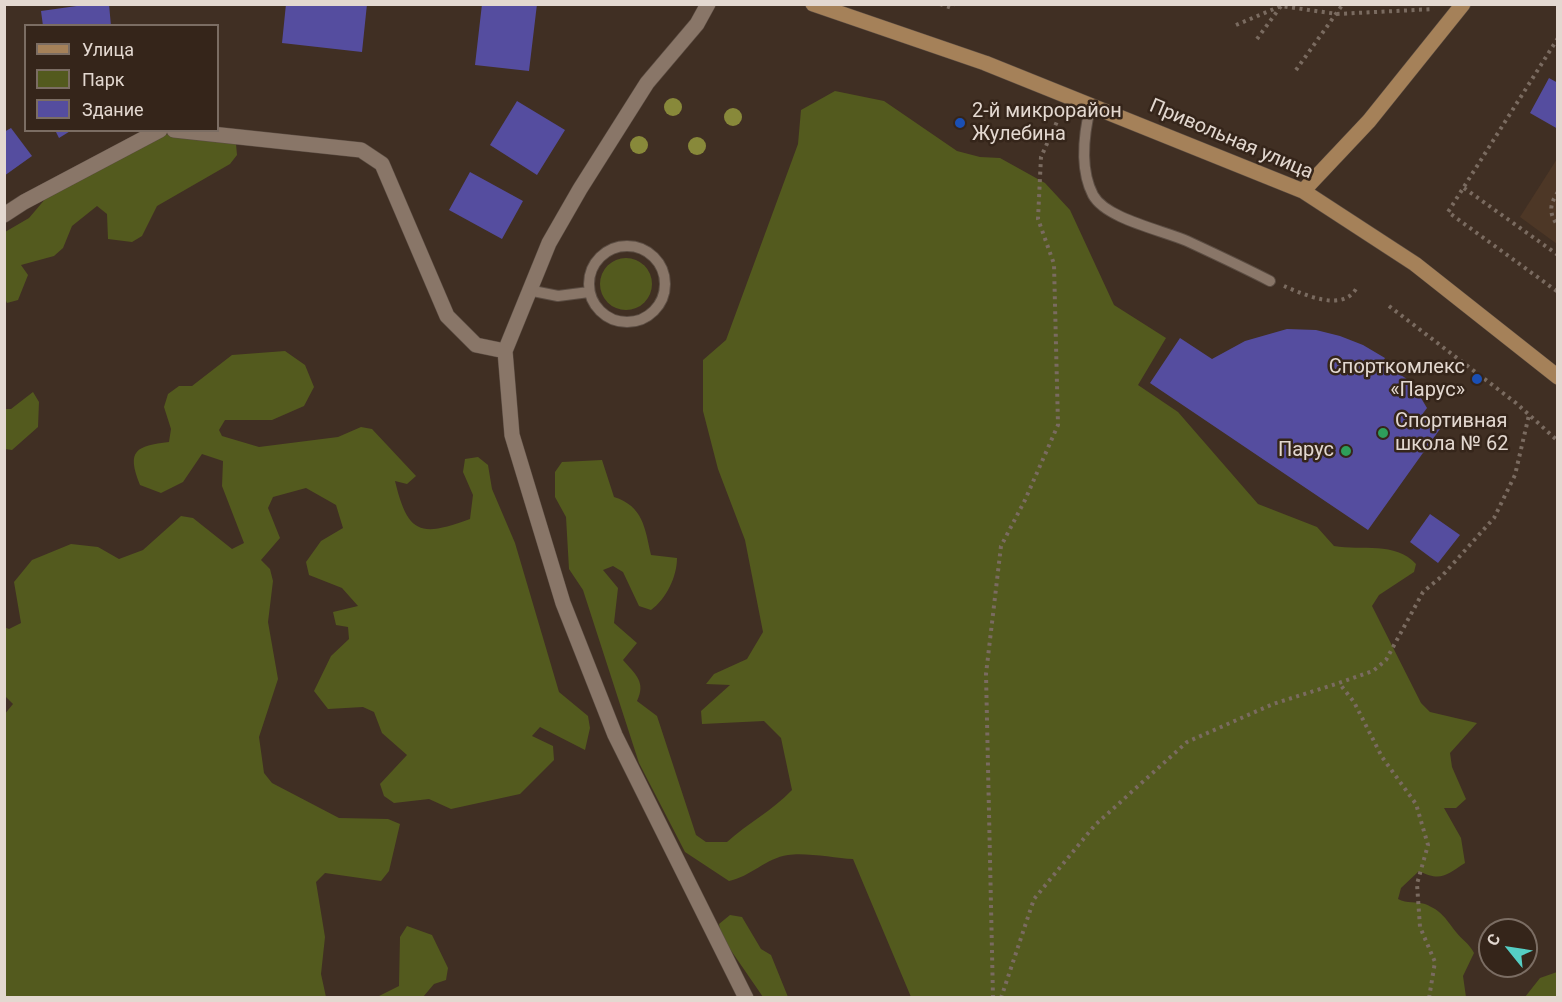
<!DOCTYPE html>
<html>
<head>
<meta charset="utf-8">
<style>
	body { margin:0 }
	#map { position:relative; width:1562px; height:1002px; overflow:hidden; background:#402f23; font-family:Roboto,sans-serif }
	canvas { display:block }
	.frame { position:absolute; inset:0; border:6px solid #e3d8d0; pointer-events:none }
	.legend { position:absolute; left:24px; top:24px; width:195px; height:108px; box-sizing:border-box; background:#35251a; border:2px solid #7b6d63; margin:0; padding:8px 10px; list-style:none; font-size:18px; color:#e3d8d0 }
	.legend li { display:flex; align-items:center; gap:12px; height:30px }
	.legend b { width:30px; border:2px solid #7b6d63 }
	.north { position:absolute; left:1478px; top:918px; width:60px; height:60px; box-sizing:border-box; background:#35251a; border:2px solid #7b6d63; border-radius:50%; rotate:300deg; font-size:16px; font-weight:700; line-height:24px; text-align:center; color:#e3d8d0 }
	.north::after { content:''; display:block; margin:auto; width:21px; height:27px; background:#55cec4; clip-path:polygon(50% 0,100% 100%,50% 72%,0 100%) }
</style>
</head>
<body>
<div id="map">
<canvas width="1562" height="1002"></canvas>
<div class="frame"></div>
<ul class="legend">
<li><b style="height:8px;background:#a58159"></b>Улица</li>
<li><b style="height:16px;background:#535a1e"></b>Парк</li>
<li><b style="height:16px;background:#554d9f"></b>Здание</li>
</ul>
<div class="north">С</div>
</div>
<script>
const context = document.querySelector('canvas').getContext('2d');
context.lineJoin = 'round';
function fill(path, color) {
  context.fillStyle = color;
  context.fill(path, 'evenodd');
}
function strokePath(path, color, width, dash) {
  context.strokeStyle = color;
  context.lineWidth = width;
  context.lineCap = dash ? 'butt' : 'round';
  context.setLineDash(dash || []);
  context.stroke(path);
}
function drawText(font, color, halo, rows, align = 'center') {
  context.font = font + ' Roboto,sans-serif';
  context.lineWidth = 5;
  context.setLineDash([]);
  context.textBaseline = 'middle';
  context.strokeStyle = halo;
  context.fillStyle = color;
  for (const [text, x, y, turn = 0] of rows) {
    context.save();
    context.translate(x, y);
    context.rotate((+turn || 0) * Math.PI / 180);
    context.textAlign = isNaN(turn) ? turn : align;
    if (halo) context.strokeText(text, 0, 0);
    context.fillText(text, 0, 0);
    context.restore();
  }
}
fill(new Path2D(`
	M1557,159V244L1520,217Z`), '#4d3726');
fill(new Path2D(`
	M835,91L884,101L957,151L980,157L1000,158L1045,183L1070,210L1114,305L1166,338L1138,385L1178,412L1258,504L1317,527L1334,546C1362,551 1395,541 1416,564L1414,572L1379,595L1372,606L1421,703L1430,712L1477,723L1450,753L1452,767L1466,799L1456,808H1444L1461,838L1465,863C1446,875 1441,882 1419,871L1401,888L1398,899C1407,904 1416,901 1425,904C1442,911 1445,918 1456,932C1462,940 1469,943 1474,953L1463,976L1466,997H911L853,859C835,858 805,852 788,855C766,858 750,877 729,881L685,852L639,763L583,590L569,569L566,517L555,497V472L562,462L602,460L614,497C643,506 645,528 651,555L677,558C677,577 666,599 651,610L639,606L623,572L613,566L603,570L618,588L614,623L637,643L623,660C636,675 646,682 637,701L657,716L696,835L706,842H727C748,823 772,811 792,790L781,738L764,721L702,724L701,711L730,685L706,684L714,674L747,659L763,632L745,540L718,469L703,411V360L726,340L798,144L801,110Z
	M146,133L225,138L236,144L237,155L230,164L157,206L142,236L132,242L108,239L107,214L97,206L72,226L63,248L54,256L21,265L28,275L18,300L7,303L5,299V232L29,218L52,191Z
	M600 284a26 26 0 1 1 52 0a26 26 0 1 1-52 0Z
	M285,351L305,365L314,387L304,406L272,420H225L219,430L222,436L259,447L338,437L361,427L372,429L416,476L407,484L395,481C408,535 421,537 470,519L473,495L463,472L465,459L478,457L488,465L492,489L515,543L559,692L588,716L590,728L585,750L540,727L532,736L553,746L554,760L520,794L451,809L429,799L394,803L384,796L380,784L407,755L382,733L374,712L363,707L328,709L314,691L331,656L349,639L348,627L336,625L333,612L358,606L342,588L309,575L306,562L321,541L343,528L336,505L306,488L273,497L268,508L280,538L261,560L270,569L273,581L268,622L278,679L259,737L264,773L272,783L339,818L388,819L400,824L389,871L381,881L325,873L316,882L325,937L321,974L326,997H5L4,715L13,704L5,696L4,627L9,629L21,623L14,582L32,560L71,544L98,547L119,559L143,550L181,516L193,518L232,549L244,543L222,486L223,461L202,454L183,482L161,493L140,485C126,450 136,446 169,442L171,429L164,407L168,394L179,386H192L232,355Z
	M33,392L39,402L38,427L12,450L5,449V409H11Z
	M730,915L742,917L761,949L771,955L788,997H763L721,936L719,924Z
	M407,926L432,935L448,968L446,980L434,984L423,997H377L399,986L400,937Z
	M1557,972V997H1525L1540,978Z`), '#535a1e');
fill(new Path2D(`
	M91,4H109L111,26H43L41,11Z
	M286,4H367L362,52L282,43Z
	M482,4H537L529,71L475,65Z
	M1549,78L1558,83V129L1530,113Z
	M517,101L565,130L537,175L490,145Z
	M11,128L32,156L4,176V132Z
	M55,130H72L59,138Z
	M470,172L523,201L502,239L449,210Z
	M1287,329L1316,330L1340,336L1363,345L1385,358L1382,363L1410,381L1418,393L1427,408L1421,416L1440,429L1368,530L1150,383L1180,338L1212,359L1245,341Z
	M1430,514L1460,535L1438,563L1410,542Z`), '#554d9f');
const lane = new Path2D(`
	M1091,104C1084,132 1079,168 1093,195C1106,219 1162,230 1187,241C1215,254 1243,267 1270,281
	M589 284a38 38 0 1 1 76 0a38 38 0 1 1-76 0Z
	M528,290L558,296L589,292`);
const street = new Path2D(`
	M708,4L697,24L647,83L580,189L549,243L505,351L512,435L563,603L615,735L746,998
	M174,130L361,150L382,164L447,316L476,345L505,351
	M4,215L24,202L160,130`);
const secondary = new Path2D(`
	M813,4L985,63L1303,191L1415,264L1558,377
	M1303,191L1369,121L1463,4`);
strokePath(lane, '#5b4d43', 12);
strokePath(street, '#5b4d43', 16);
strokePath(secondary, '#5b4d43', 16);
strokePath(new Path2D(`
	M940,4L952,8L953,4
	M1236,25L1281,6L1337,14L1434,9
	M1558,38L1448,212L1558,292
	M1257,39L1281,6
	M1296,70L1343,4
	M1464,188L1558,255
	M1558,192C1549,205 1549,214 1558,226
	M1284,286C1305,295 1342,312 1356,289
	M1389,306L1516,403L1558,441
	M993,998L986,674L1001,546L1025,500L1058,425L1054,264L1038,219L1041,157L1060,115
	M1001,998L1034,899L1095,825L1187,742L1273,704L1339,683
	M1429,998L1435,962L1420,927L1417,884L1428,845L1416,804L1382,757L1354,702L1339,683L1373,671L1386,660L1423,592L1442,576L1494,518L1515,475L1529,415`), '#7a6b60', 4, [3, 4.5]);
strokePath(lane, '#897668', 10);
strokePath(street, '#897668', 15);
strokePath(secondary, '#a58159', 15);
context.fillStyle = '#88893a';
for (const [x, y] of [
	[673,107],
	[733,117],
	[639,145],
	[697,146]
]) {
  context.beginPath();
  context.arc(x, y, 9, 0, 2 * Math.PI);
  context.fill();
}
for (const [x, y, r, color] of [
	[960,123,6,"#1a4fb4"],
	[1477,379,6,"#1a4fb4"],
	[1383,433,6,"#2e9e5b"],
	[1346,451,6,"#2e9e5b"]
]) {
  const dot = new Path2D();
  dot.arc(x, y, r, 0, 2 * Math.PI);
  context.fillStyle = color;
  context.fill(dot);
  strokePath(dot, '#35251a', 2);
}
drawText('20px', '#e3d8d0', '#35251a', [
	["2-й микрорайон",972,112],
	["Жулебина",972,135],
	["Спорткомлекс",1465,368,"right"],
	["«Парус»",1465,391,"right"],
	["Спортивная",1395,422],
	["школа № 62",1395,445],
	["Парус",1334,451,"right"]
], 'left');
drawText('20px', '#e3d8d0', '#35251a', [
	["Привольная улица",1231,140,23]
]);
</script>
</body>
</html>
